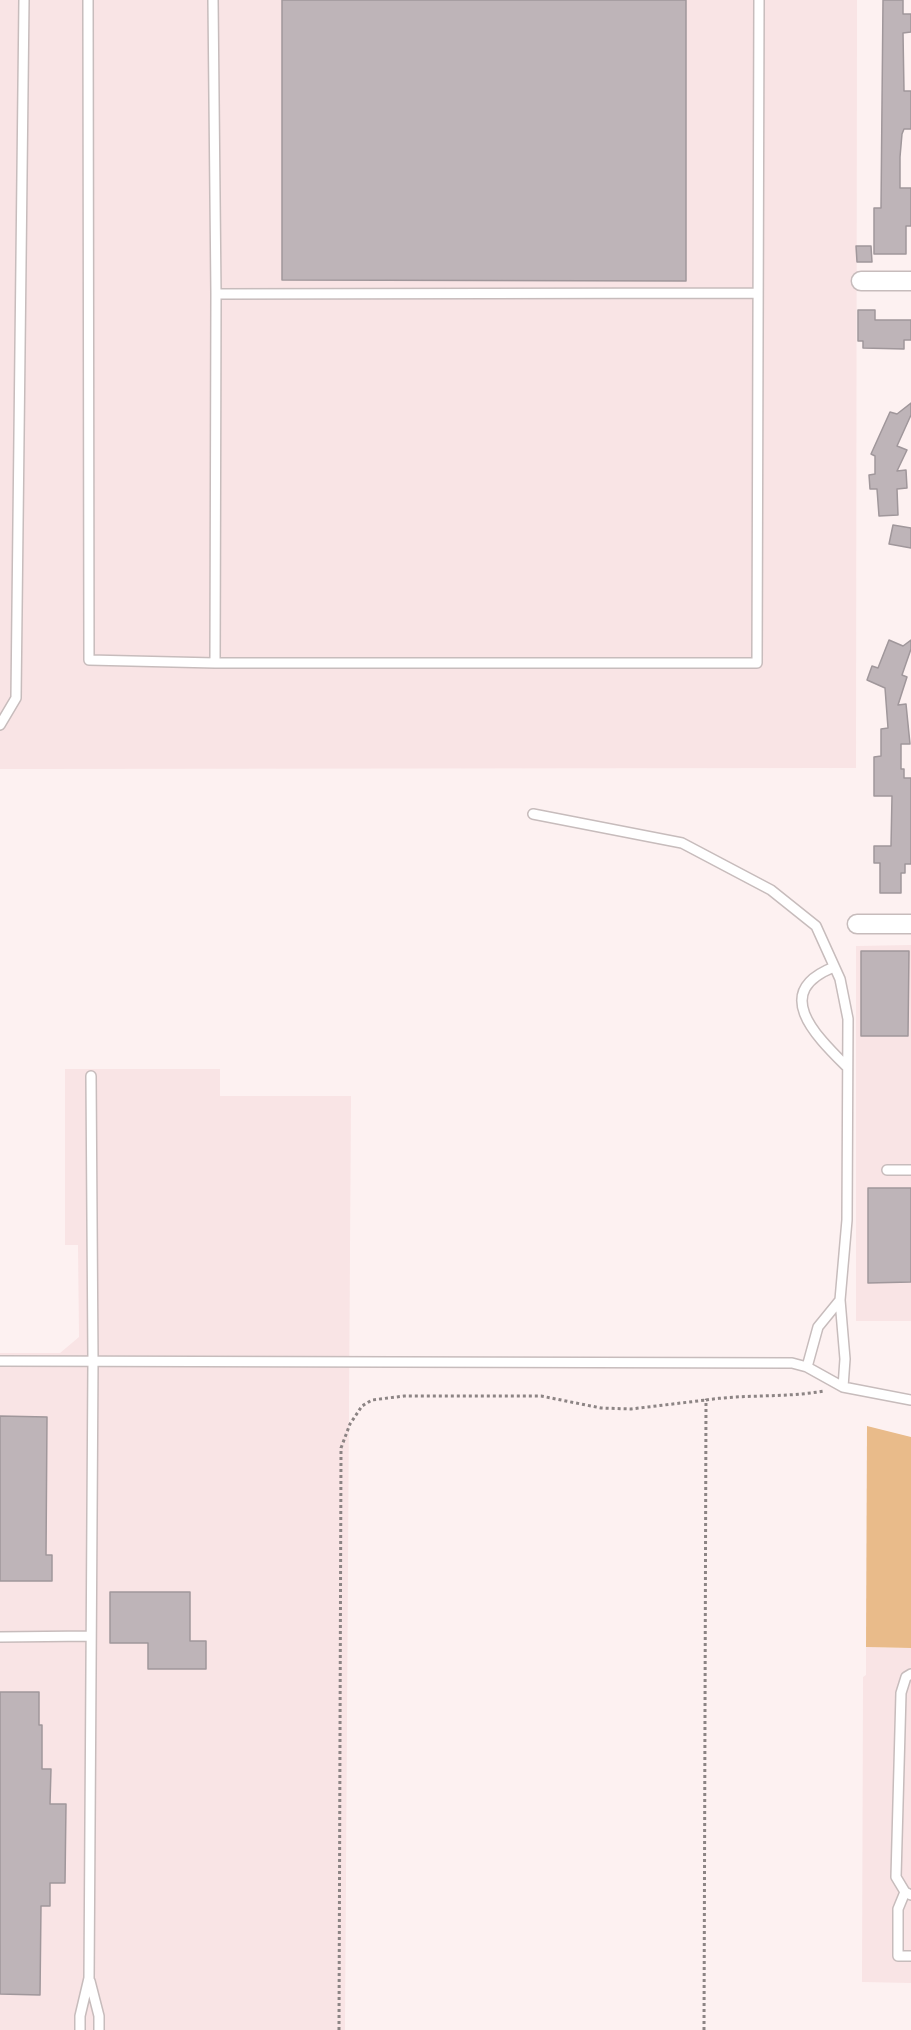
<!DOCTYPE html>
<html>
<head>
<meta charset="utf-8">
<style>
	body { margin:0 }
	canvas { display:block; background:#fdf1f1 }
</style>
</head>
<body>
<canvas width="911" height="2030"></canvas>
<script>
const context = document.querySelector('canvas').getContext('2d');
context.lineJoin = 'round';
function fill(path, color) {
  context.fillStyle = color;
  context.fill(path, 'evenodd');
}
function strokePath(path, color, width, dash) {
  context.strokeStyle = color;
  context.lineWidth = width;
  context.lineCap = dash ? 'butt' : 'round';
  context.setLineDash(dash || []);
  context.stroke(path);
}
fill(new Path2D(`
	M0,0H857L856,768L0,769Z
	M911,945V1321H856V946Z
	M65,1069H220V1096H351L345,2030H0V1353H60L79,1337L78,1245H65Z
	M866,1647L911,1648V1983L862,1982L863,1677L866,1675Z`), '#f9e4e5');
fill(new Path2D(`
	M867,1426L911,1437V1648L866,1647Z`), '#e9bb8a');
const building = new Path2D(`
	M282,0H686V281L282,280Z
	M883,0H903V14H911V32L903,33L904,91H911V129H904L902,134L900,157V188H911V226H906V254H874V208H881Z
	M856,246H871L872,262H857Z
	M858,310H875V320H911V340H904V349L863,348V341H858Z
	M911,403V415L897,446L907,450L897,471L906,470L907,488L897,489L898,515L879,516L877,489H870L869,475L875,474V456L871,454L890,412L897,414Z
	M893,525L911,528V548L889,544Z
	M889,640L903,646L911,640V649L902,675L907,677L898,705L906,704L910,744H901V769H904V778H911V864H905V873H901V893H880V863H874V846H891L892,796H874V757L881,756V729L888,728L885,688L867,680L872,666L878,668Z
	M861,951H909L908,1036H861Z
	M868,1188H911V1282L868,1283Z
	M0,1416L47,1417L46,1555H52V1581H0Z
	M110,1592H190V1641H206V1669H148V1643H110Z
	M0,1692H39V1725H42V1769H51L50,1804H66L65,1883H50V1906H41L40,1995L0,1994Z`);
fill(building, '#beb4b8');
strokePath(building, '#a0979b', 1.5);
const lane = new Path2D(`
	M88,0L89,660L215,663
	M213,0L216,294L215,663H757L759,0
	M216,294L758,293
	M0,725L16,698L24,0
	M533,814L682,843L771,890L816,926L840,979L848,1019L847,1220L840,1300L845,1359L843,1387
	M834,967C771,992 815,1035 847,1067
	M887,1170H911
	M0,1361L792,1363L807,1367L843,1387L911,1400
	M807,1367L818,1327L840,1300
	M0,1637L91,1636
	M911,1674L906,1677L901,1693L896,1877L905,1892L911,1895
	M905,1892L898,1909V1956H911
	M90,1981L99,2016V2030
	M80,2030V2016L89,1978L93,1361L91,1076`);
const street = new Path2D(`
	M861,281H911
	M857,924H911`);
strokePath(lane, '#c7bcbc', 12);
strokePath(street, '#c7bcbc', 21);
strokePath(new Path2D(`
	M339,2030L341,1448L350,1424L362,1406L372,1400L404,1396H541L601,1408L631,1409L706,1400
	M704,2030L706,1400C745,1394 785,1398 824,1391`), '#8c8484', 3, [3, 3]);
strokePath(lane, '#fff', 9);
strokePath(street, '#fff', 18);
</script>
</body>
</html>
